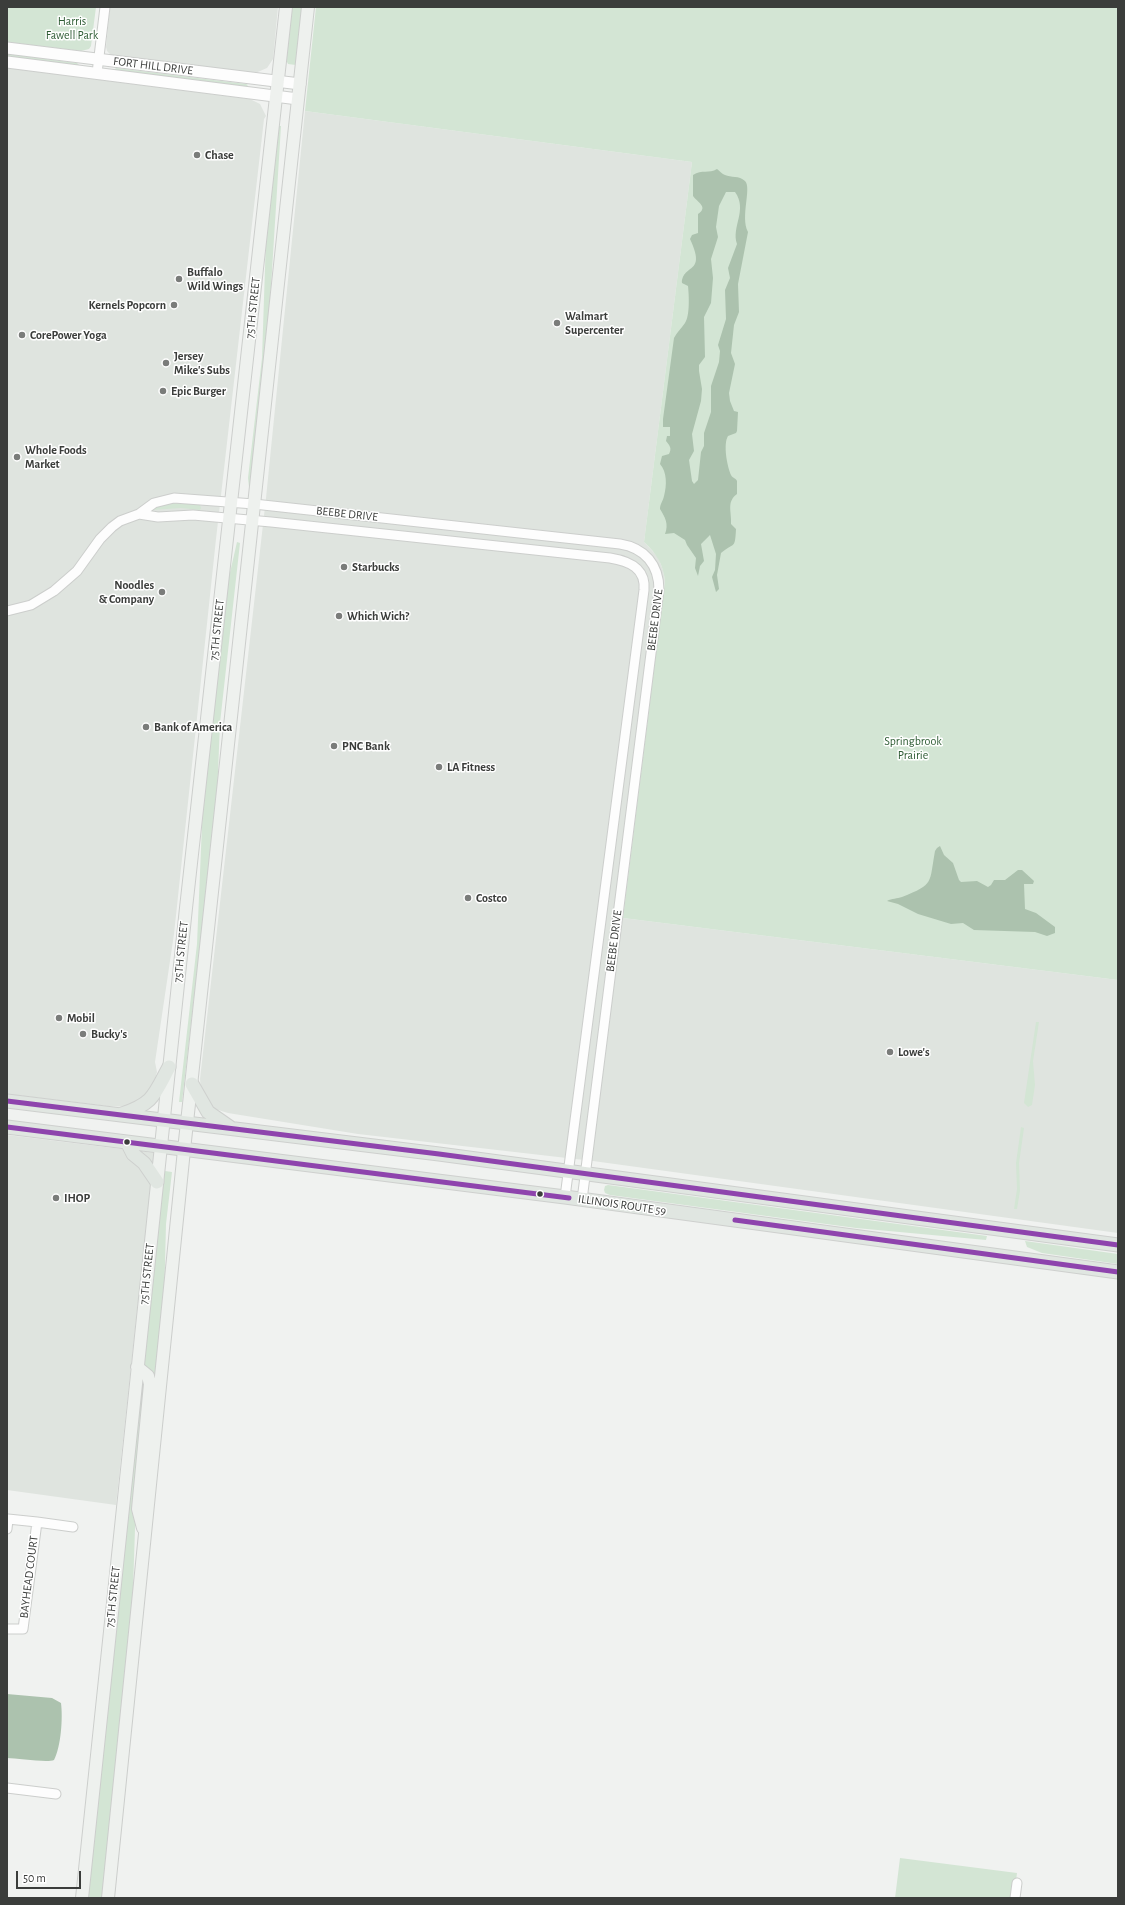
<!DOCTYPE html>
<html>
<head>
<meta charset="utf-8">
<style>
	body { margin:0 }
	#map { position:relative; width:1125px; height:1905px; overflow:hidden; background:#f0f2f0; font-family:"Alegreya Sans",sans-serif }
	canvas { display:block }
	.frame { position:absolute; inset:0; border:8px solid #3b3d3b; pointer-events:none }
	.scale { position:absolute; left:16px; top:1871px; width:65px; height:18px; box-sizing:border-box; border:2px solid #3b3d3b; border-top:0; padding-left:5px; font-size:12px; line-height:14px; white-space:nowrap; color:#3b3d3b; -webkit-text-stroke:3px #fff; paint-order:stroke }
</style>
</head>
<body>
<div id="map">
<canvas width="1125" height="1905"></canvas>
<div class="frame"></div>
<div class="scale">50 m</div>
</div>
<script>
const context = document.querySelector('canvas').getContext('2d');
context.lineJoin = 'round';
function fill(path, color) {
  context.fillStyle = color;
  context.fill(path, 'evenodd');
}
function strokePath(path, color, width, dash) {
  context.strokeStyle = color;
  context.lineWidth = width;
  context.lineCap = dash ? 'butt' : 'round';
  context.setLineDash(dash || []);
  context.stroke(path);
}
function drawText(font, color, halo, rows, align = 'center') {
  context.font = font + ' "Alegreya Sans",sans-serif';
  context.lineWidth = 3;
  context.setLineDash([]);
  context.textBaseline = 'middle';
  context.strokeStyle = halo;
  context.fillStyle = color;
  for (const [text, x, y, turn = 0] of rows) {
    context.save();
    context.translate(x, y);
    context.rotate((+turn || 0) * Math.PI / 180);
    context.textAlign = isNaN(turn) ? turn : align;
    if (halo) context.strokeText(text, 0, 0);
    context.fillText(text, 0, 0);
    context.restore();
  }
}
fill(new Path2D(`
	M110,7H278L273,59L267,68L253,74L112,56L107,51L106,47Z
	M7,68L250,99L260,104L266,116L264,119L216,539L174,934L155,1062L157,1072L152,1091L130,1107L108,1106L7,1094Z
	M305,111L692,162L644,542L658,557L663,570L665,581L623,918L1118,980V1233L593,1161L358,1134L228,1113L215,1109L205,1099L201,1090L200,1079L266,498Z
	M7,1135L154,1153L116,1505L7,1490Z`), '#dfe4df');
fill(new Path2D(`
	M7,7H96L91,46L89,49L81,51L7,42Z
	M292,7H303L296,65L288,64L286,60Z
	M316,7H1118V980L623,918L665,581C663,564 657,554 644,542L692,162L305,111Z
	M7,54L77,63L79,65V67L7,59Z
	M116,68L246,84L248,85L246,87L114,70Z
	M278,126H281L269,319L251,487H249L248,478L262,358L266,238Z
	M174,503L200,505L201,508L200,510L181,508L152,510L153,508Z
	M237,542L240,543L220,723L217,798L182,1102H179L197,944L203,801L226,590Z
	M1036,1022H1039L1033,1061L1035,1085L1032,1105L1028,1107L1024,1103Z
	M1021,1127L1024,1128L1019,1163L1020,1191L1017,1209H1014L1017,1189L1016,1163Z
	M165,1171L172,1172L166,1224L164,1305L153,1401L142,1366L162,1177Z
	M608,1185L987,1236L986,1240L856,1228L610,1195L605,1193L604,1190L605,1186Z
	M1025,1241L1118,1254V1264L1042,1253L1027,1247Z
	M142,1380L146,1382L135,1529L132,1619L104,1898H87Z
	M900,1858L1017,1873L1014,1898H895Z`), '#d3e5d4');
fill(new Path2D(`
	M717,169C720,171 722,174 725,175C731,178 739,175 745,181C752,188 740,217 748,232L738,284L739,312L734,325L731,353L735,364L729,393L730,401L734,411L738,412L737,431L736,433L728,436C723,444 727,466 731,475C733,479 735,477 737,481V494C726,502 732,512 731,524L736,529C735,550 734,542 721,553L717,575L719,589L716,592L712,577L715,570L716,554L710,535L701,544L704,561L700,566L698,576L695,568L696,558L687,545L685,540L674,533L665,534C669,524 665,517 660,509C660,504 663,501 664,496C667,485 667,472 660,464L662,456L669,454C672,448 670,446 666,441L667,436H670V427H663V419L674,338C677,332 681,329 685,323C690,316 689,295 688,286L682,283C683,263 707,275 690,239L692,235L698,233V214C709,207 697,202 693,196V175C702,169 709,174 717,169ZM735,192C748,210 731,227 737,244L728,268L730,278L725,290L726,319L718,345L720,351L719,362L711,386V412L704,433V446L701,452L698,480L694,484L692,481L689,460L694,451L692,434L701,401L702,389L699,371V365L705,357L704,317L711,303L713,278L711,259L718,237L716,227L719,206L726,192Z
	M940,846L944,855L953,863L959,880L961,882L977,881L988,887L991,885L994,880H1005L1018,870H1022L1034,881L1033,884H1024L1025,909L1036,913L1055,927V933L1047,936L1035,932L974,930L963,923L951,924L918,914L898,904L887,901C892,898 897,899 902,897C935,884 929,883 935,851L937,848Z
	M7,1694L52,1698L61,1703C63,1718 61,1747 54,1760C47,1763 17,1758 7,1758Z`), '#acc2ae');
const minor = new Path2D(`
	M97,73L105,7
	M139,514L158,517L193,515L271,522L610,558C629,561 646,568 644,590L565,1197
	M7,611L31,605L54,591L77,571L100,539L112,527L120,521L139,514L154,503L174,498L254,504L620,544C645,548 659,565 659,590L582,1200
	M7,1529L8,1519L37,1522
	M7,1629H23L37,1522L73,1527
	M7,1788L56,1794
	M1015,1898L1017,1883`);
const tertiary = new Path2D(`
	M7,48L300,84
	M7,62L298,99`);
const secondary = new Path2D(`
	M137,1367L148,1376L150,1384L138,1509L143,1528
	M82,1898L186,908L286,7
	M108,1898L184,1150L308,7`);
const primary = new Path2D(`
	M192,1084L208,1112L231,1128
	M7,1101L439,1154L1118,1245
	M122,1114C154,1103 154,1095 169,1067
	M7,1127L565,1197L1118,1272
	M127,1142L133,1154L144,1163L157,1182`);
strokePath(minor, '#cccecc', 11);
strokePath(tertiary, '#cccecc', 13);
strokePath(secondary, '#cccecc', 14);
strokePath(primary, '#ced0ce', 15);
strokePath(minor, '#fdfdfd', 9);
strokePath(tertiary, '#fdfdfd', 11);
strokePath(secondary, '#eef1ee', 12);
strokePath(primary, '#e0e6e1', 13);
strokePath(new Path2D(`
	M7,1101L439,1154L1118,1245
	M7,1127L569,1198
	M735,1220L1118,1272`), '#8e44ad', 5);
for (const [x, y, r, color] of [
	[197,155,4,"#7a7c7a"],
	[179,279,4,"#7a7c7a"],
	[174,305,4,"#7a7c7a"],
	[557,323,4,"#7a7c7a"],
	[22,335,4,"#7a7c7a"],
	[166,363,4,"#7a7c7a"],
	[163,391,4,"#7a7c7a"],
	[17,457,4,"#7a7c7a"],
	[344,567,4,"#7a7c7a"],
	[162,592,4,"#7a7c7a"],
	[339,616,4,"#7a7c7a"],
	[146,727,4,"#7a7c7a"],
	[334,746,4,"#7a7c7a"],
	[439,767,4,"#7a7c7a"],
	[468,898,4,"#7a7c7a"],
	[59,1018,4,"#7a7c7a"],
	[83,1034,4,"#7a7c7a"],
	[890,1052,4,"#7a7c7a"],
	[127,1142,3.5,"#3b3d3b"],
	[540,1194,3.5,"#3b3d3b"],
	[56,1198,4,"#7a7c7a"]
]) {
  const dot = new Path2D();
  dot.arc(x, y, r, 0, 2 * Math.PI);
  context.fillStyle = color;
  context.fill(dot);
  strokePath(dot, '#fff', 1.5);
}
drawText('12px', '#2d5b33', '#fff', [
	["Harris",72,21],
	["Fawell Park",72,35],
	["Springbrook",913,741],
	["Prairie",913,755]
]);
drawText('12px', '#3b3d3b', '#fff', [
	["FORT HILL DRIVE",153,66,7],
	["75TH STREET",253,308,-84],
	["BEEBE DRIVE",347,514,6],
	["BEEBE DRIVE",655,620,-83],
	["75TH STREET",217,630,-84],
	["BEEBE DRIVE",614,941,-83],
	["75TH STREET",181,952,-84],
	["ILLINOIS ROUTE 59",622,1205,8],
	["75TH STREET",147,1274,-84],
	["BAYHEAD COURT",29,1577,-83],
	["75TH STREET",113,1597,-84]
]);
drawText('bold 12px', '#3b3d3b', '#fff', [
	["Chase",205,155],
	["Buffalo",187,272],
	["Wild Wings",187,286],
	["Kernels Popcorn",166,305,"right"],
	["Walmart",565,316],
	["Supercenter",565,330],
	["CorePower Yoga",30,335],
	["Jersey",174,356],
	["Mike's Subs",174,370],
	["Epic Burger",171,391],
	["Whole Foods",25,450],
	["Market",25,464],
	["Starbucks",352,567],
	["Noodles",154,585,"right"],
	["& Company",154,599,"right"],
	["Which Wich?",347,616],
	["Bank of America",154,727],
	["PNC Bank",342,746],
	["LA Fitness",447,767],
	["Costco",476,898],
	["Mobil",67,1018],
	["Bucky's",91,1034],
	["Lowe's",898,1052],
	["IHOP",64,1198]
], 'left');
</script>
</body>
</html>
